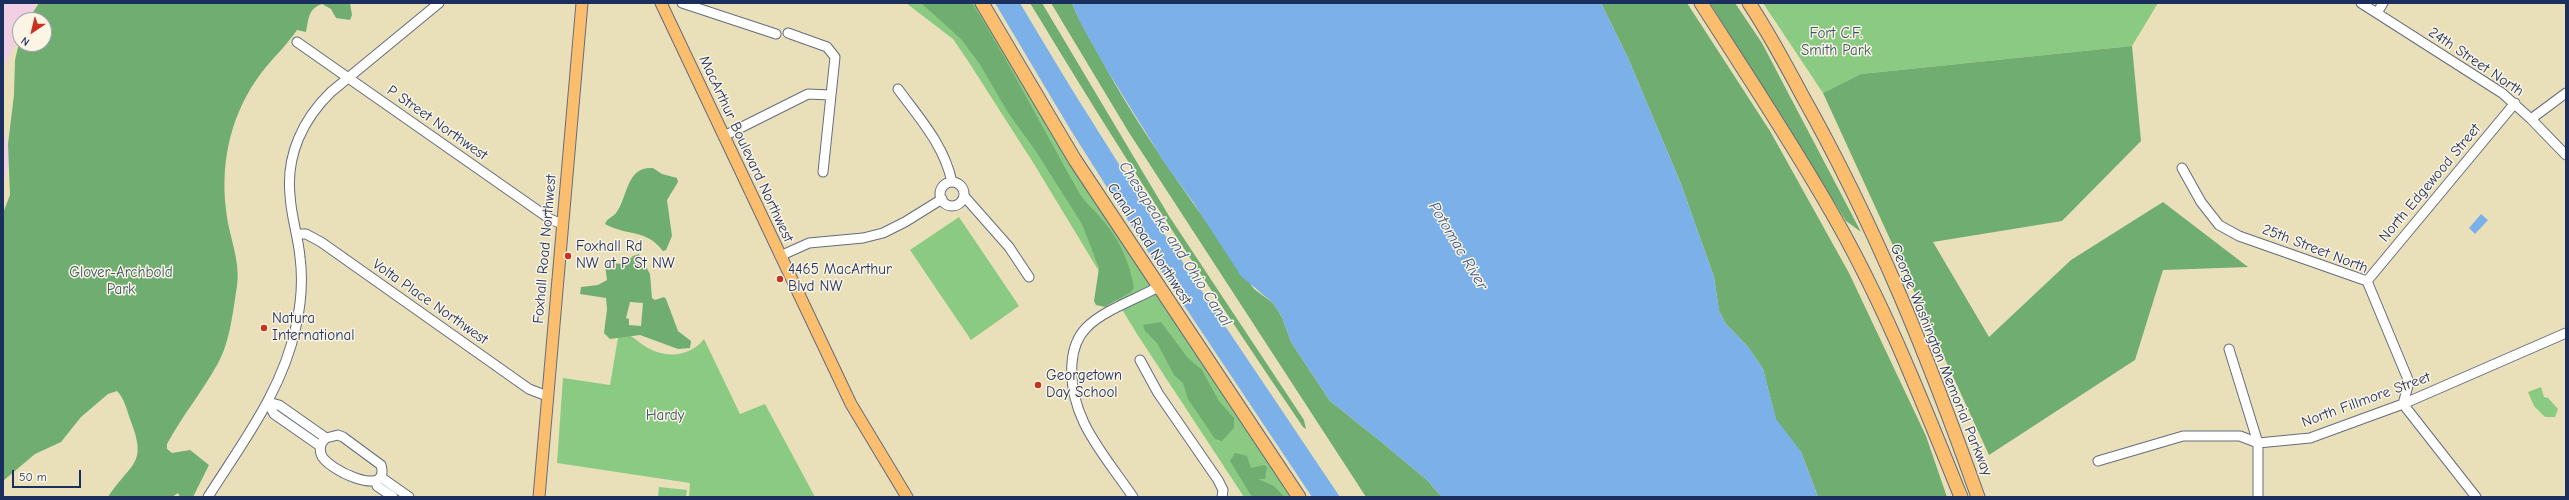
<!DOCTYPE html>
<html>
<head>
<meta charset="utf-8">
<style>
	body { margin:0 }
	#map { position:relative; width:2569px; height:500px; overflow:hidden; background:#e9e0ba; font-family:"Comic Neue",sans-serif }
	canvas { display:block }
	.frame { position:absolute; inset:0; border:4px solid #1b2f5e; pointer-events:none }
	.north { position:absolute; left:12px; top:12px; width:40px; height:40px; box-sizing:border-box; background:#fcf5e5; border:1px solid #a2a6af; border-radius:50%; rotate:215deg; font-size:11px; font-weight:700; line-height:16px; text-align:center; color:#1b2f5e }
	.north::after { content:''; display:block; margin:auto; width:14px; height:18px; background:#c8321e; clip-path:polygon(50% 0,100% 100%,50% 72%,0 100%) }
	.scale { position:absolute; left:12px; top:470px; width:69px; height:18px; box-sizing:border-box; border:2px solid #1b2f5e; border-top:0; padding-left:5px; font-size:12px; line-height:14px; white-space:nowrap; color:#1b2f5e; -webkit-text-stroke:3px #fcf5e5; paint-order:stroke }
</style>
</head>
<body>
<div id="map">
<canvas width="2569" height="500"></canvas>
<div class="frame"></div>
<div class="north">N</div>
<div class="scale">50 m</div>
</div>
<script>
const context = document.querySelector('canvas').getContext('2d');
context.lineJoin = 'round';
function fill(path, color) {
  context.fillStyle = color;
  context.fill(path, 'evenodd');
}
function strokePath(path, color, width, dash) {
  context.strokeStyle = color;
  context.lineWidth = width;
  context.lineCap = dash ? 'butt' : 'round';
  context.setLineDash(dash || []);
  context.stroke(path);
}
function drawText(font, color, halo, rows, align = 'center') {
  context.font = font + ' "Comic Neue",sans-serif';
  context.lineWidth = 3;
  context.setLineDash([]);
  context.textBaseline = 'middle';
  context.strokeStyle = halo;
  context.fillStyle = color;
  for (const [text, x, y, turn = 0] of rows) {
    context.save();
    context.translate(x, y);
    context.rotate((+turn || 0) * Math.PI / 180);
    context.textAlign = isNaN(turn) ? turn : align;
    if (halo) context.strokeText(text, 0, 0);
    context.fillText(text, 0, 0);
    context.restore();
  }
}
fill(new Path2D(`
	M3,3H37L29,20H20V37L4,66L3,79Z
	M3,131L11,152L3,188Z`), '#f1d0e3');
fill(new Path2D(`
	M906,3H975L1014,69L1293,497H1244L1137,334L1034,164L968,61L953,39Z
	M1763,3H2158L2132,46L1861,74L1823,93Z
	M959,217L1019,306L971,340L910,250Z
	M619,332C632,334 637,342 648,348C667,359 691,356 704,339L740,414L765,404L815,497H689L690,483L557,463L563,378L610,385Z
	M2541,387L2544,397L2548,398L2558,409L2555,417H2545L2534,406L2528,392Z
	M659,487L687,490L686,497H658Z`), '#8aca82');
fill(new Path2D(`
	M39,3H350L352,15L350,20L336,18L331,9L322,4C308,9 309,18 306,32L297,30C286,46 273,58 262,72C232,111 220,160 226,209C228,234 241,260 237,286C233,311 230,343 217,365C202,392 182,416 167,444V449L172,453L190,450L209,465L193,497H180L178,493L172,497H108C132,461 148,465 130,419C127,410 124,398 117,391L108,394L81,417L61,442L35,454L3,481V213L10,195L8,144L14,95L15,60L19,43L44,44V20H28Z
	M921,3H972C1010,64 1042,127 1077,189C1084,203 1097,212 1106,224C1121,243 1130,264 1134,288L1131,292L1105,307L1096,305L1094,301L1099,268L1082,224L1035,150L1009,114L979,63L961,39Z
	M1030,3H1042L1169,216L1304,420L1306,429L1303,427C1208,288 1117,147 1030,3Z
	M1051,3H1072C1080,23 1091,41 1101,59C1145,140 1201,213 1254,289L1273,303L1282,317L1291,342L1330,401L1379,440L1427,480L1442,497H1366L1128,131Z
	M1601,3H1687L1770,131L1849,273L1926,436L1947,497H1818L1801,452L1776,420L1763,369L1748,347L1726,324L1719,311L1714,277L1681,184L1628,58Z
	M1710,3H1735L1762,43L1861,232L1846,221Z
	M2132,46L2141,141L2062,221L1933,242L1989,337L2071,260L2163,202L2248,267L2163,270L2135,360L1989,455L1823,93L1861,74Z
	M653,168L662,174L677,178L678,182L667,200L672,236L666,250L663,251C645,228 629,237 605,224C607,218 612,218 616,213C628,197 626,166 653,168Z
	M639,254L650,274L652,298L655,300L664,297L666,299L678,331L691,341L690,348L678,349L640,335L610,339L604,333L607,309L606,298L580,294L581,287L598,285L607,280L605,265L607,263L625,264L633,256ZM630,302L643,303L641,326L629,325V319L626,318Z
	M1161,322L1187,357L1202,370L1219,401L1234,418V428L1222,441L1215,439L1188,399L1183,383L1174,375L1157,343L1145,331L1143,325Z
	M1235,453L1247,456L1251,468L1264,465L1267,467L1265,479H1258L1274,486L1284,497H1252L1230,461Z`), '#6fae70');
fill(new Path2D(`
	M995,3H1020C1119,172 1231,334 1340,497H1312L1141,241L1070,129Z
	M1072,3H1601L1628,58L1681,184L1714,277L1719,311L1726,324L1748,347L1763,369L1776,419L1801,452L1818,497H1442L1427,480L1379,440L1330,401L1291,342L1282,317L1273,303L1241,276L1193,202L1166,165L1107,70L1080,22Z
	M2481,214L2488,220L2475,234L2469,228Z`), '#7bb0e9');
const minor = new Path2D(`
	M682,3L776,34
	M2361,3L2502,93L2531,119L2566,155
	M2377,13L2383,3
	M788,33L827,47L835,57L823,172
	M297,42L550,219L562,224
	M898,89C920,119 944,145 952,182
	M2531,119L2566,93
	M724,136L808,94L830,95
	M2182,168L2201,202L2219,225L2239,236L2367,281L2409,382L2403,404L2476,497
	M940 194a12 12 0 1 1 24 0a12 12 0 1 1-24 0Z
	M964,196L1009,247L1029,277
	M297,234H306L321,242L529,389L547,396
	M780,256L809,243L863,238L883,233L905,222L942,199
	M2367,281L2515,103
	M2229,349L2258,443V497
	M1140,360L1158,393L1218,480L1223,490L1222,497
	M268,402L274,414L320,446
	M268,402L279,405L326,438
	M338,435L343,437L381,465C391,500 325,469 321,454C319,447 321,442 326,438Z
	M2098,461L2183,436H2240L2258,443L2310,438L2403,404L2566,333
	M382,478L409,497
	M377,486L393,497
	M208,497C242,443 283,390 296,326C301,304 303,280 300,257C298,236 291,216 290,195C286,155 303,119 331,92L439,3
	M1133,497C1104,454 1068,418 1072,363C1073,349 1077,337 1087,327C1104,310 1137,299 1158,287`);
const major = new Path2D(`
	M661,3L851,404L907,497
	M539,497L582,3`);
const highway = new Path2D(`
	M982,3L1075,160L1299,497
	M1701,3C1745,72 1791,141 1832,213C1884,303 1922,401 1961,497
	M1749,3C1769,33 1786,65 1803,97C1875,225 1929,359 1978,497`);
strokePath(minor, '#636d7e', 11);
strokePath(major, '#636d7e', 13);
strokePath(highway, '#636d7e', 15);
strokePath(minor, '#fff', 9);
strokePath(major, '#fbbd6e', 11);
strokePath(highway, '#fbbd6e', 13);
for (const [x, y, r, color] of [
	[568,256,4,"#c8321e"],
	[780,279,4,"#c8321e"],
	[264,328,4,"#c8321e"],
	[1038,385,4,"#c8321e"]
]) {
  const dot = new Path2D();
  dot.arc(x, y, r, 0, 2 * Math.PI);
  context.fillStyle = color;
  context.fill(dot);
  strokePath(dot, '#fcf5e5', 1.5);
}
drawText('15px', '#375667', '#fcf5e5', [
	["Fort C.F.",1836,34],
	["Smith Park",1836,51],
	["Glover-Archbold",121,273],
	["Park",121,290],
	["Hardy",665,416]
]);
drawText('15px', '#1b2f5e', '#fcf5e5', [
	["24th Street North",2476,62,34],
	["P Street Northwest",437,123,35],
	["MacArthur Boulevard Northwest",746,149,65],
	["North Edgewood Street",2430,183,-50],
	["Canal Road Northwest",1149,244,57],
	["Foxhall Road Northwest",545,249,-85],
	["25th Street North",2315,249,21],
	["Volta Place Northwest",430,302,35],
	["George Washington Memorial Parkway",1941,360,68],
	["North Fillmore Street",2366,400,-20]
]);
drawText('15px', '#1b2f5e', '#fcf5e5', [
	["Foxhall Rd",576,247],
	["NW at P St NW",576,264],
	["4465 MacArthur",788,270],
	["Blvd NW",788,287],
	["Natura",272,319],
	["International",272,336],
	["Georgetown",1046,376],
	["Day School",1046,393]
], 'left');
drawText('italic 16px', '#385688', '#fcf5e5', [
	["Chesapeake and Ohio Canal",1175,244,57],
	["Potomac River",1458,246,59]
]);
</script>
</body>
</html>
